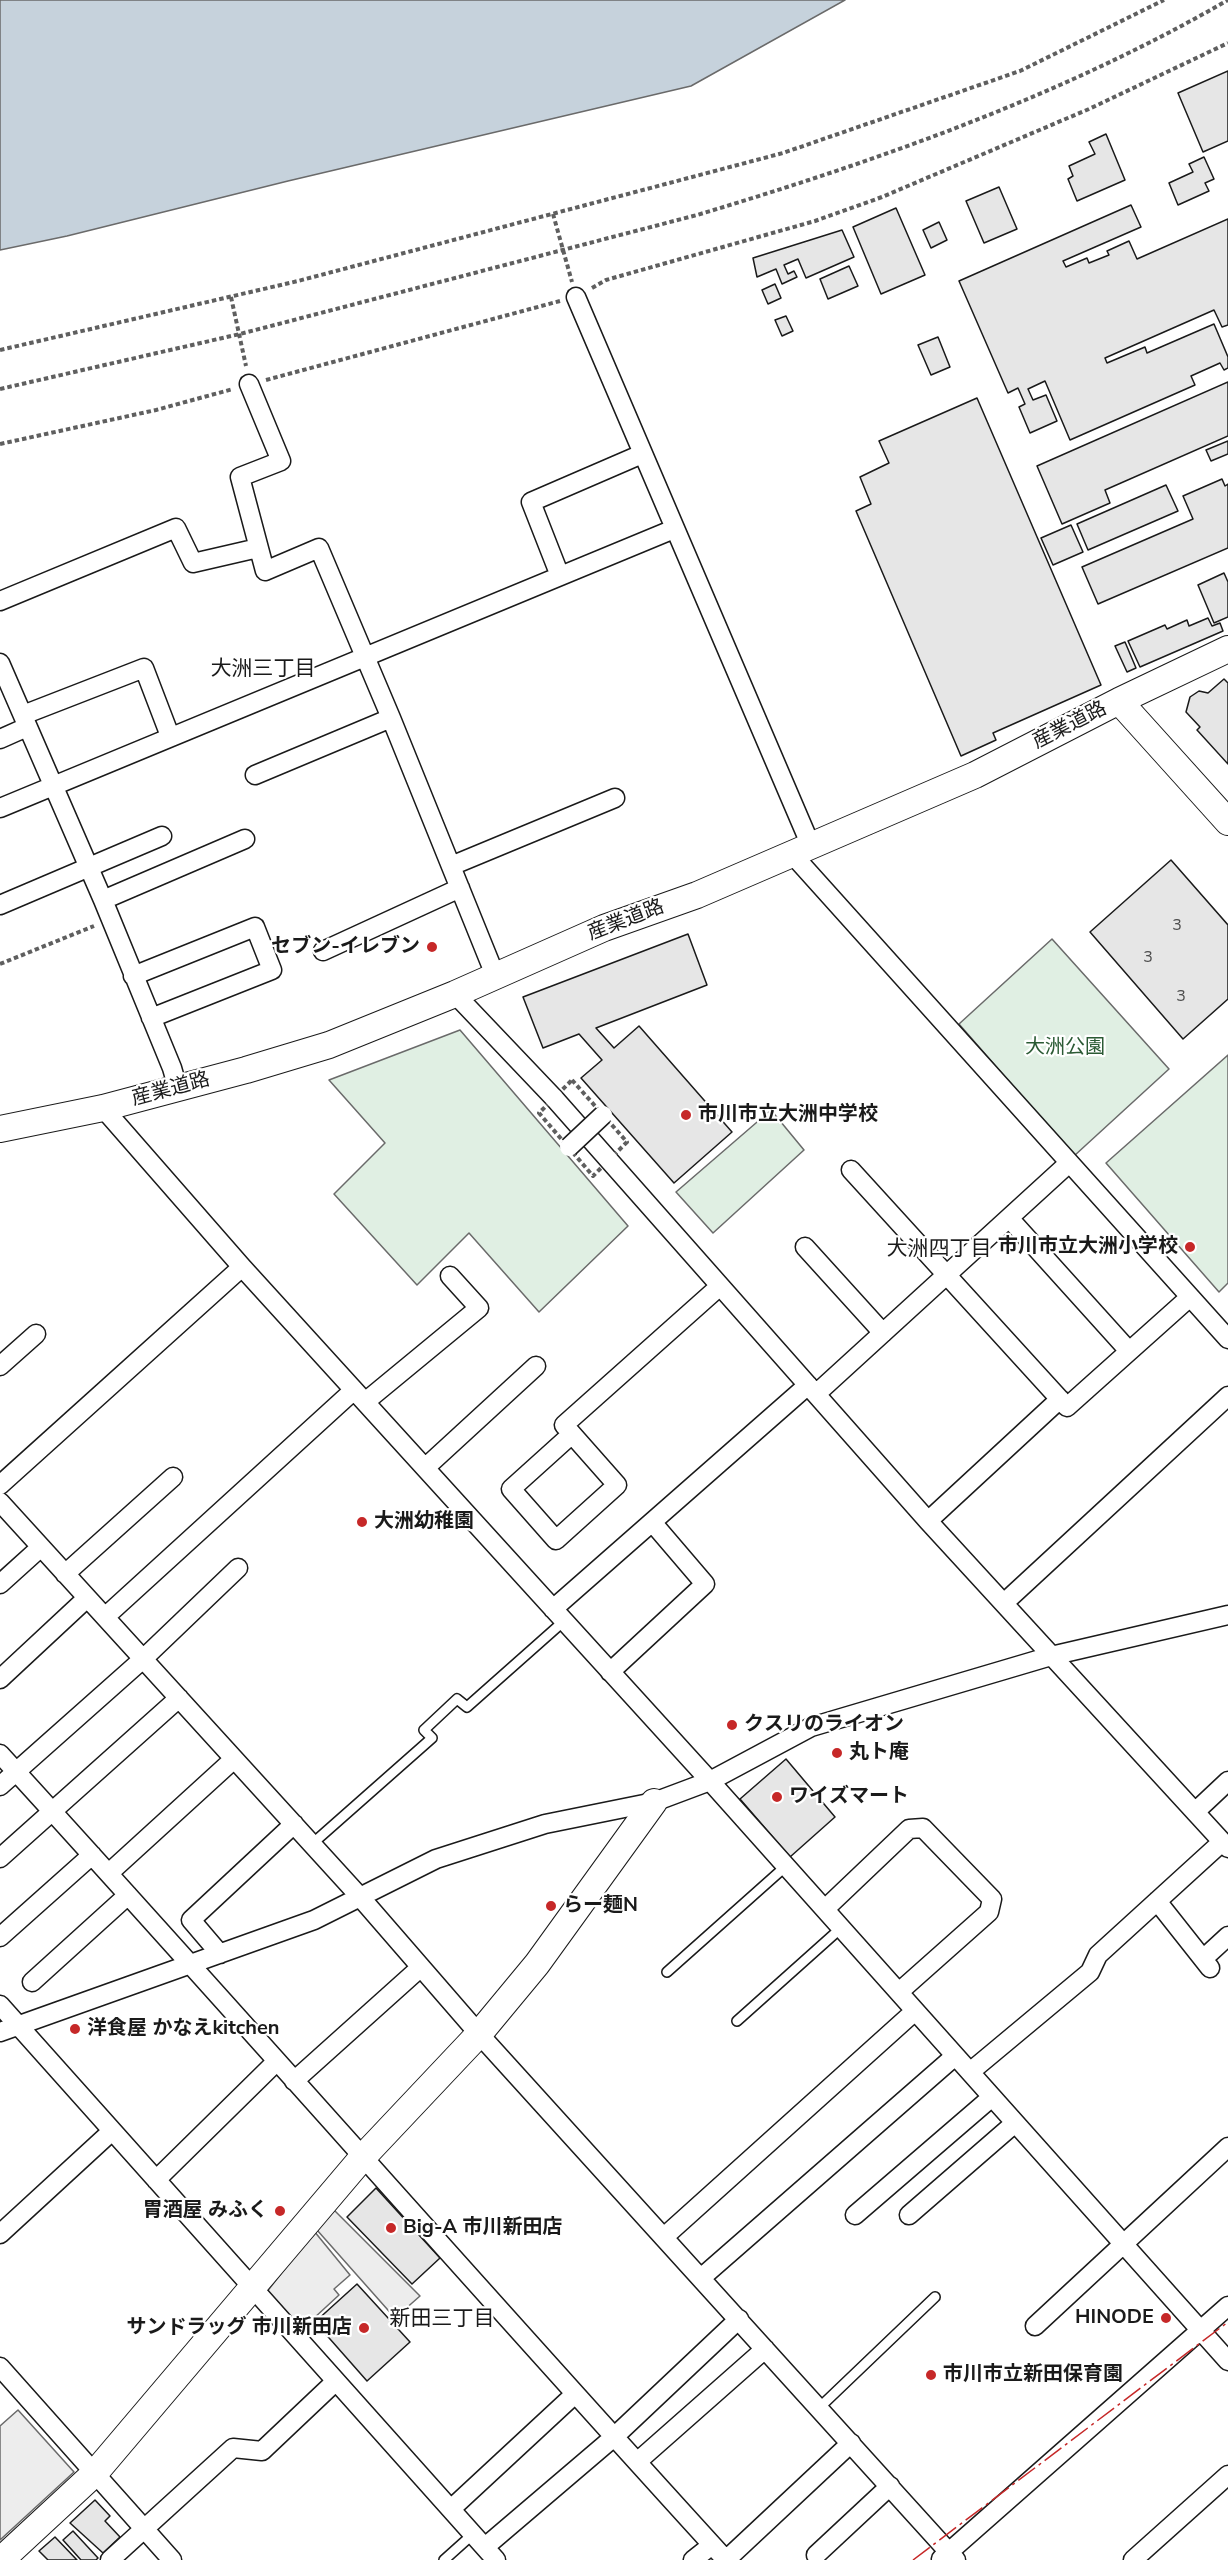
<!DOCTYPE html>
<html>
<head>
<meta charset="utf-8">
<style>
	body { margin:0 }
	canvas { display:block; background:#fff }
</style>
</head>
<body>
<canvas width="1228" height="2560"></canvas>
<script>
const context = document.querySelector('canvas').getContext('2d');
context.lineJoin = 'round';
function fill(path, color) {
  context.fillStyle = color;
  context.fill(path, 'evenodd');
}
function strokePath(path, color, width, dash) {
  context.strokeStyle = color;
  context.lineWidth = width;
  context.lineCap = dash ? 'butt' : 'round';
  context.setLineDash(dash || []);
  context.stroke(path);
}
function drawText(font, color, halo, rows, align = 'center') {
  context.font = font + ' "Nunito Sans","Noto Sans JP",sans-serif';
  context.lineWidth = 4.5;
  context.setLineDash([]);
  context.textBaseline = 'middle';
  context.strokeStyle = halo;
  context.fillStyle = color;
  for (const [text, x, y, turn = 0] of rows) {
    context.save();
    context.translate(x, y);
    context.rotate((+turn || 0) * Math.PI / 180);
    context.textAlign = isNaN(turn) ? turn : align;
    if (halo) context.strokeText(text, 0, 0);
    context.fillText(text, 0, 0);
    context.restore();
  }
}
const green = new Path2D(`
	M1052,939L1169,1069L1074,1156L959,1024Z
	M460,1030L628,1226L539,1312L469,1233L417,1285L334,1194L385,1143L329,1080Z
	M1228,1055V1283L1219,1292L1106,1163Z
	M771,1110L804,1150L713,1233L676,1192Z`);
fill(green, '#e0efe3');
strokePath(green, '#6a6a6a', 1.5);
const parking = new Path2D(`
	M334,2210L420,2296L395,2318L317,2230Z
	M314,2231L350,2275L334,2289L339,2295L300,2331L266,2293Z
	M18,2410L74,2472L0,2540V2426Z`);
fill(parking, '#ededed');
strokePath(parking, '#6a6a6a', 1.5);
const water = new Path2D(`
	M0,0H845L691,86L288,181L67,236L0,250Z`);
fill(water, '#c6d2dc');
strokePath(water, '#6a6a6a', 1.5);
const building = new Path2D(`
	M1228,71V141L1203,152L1178,93Z
	M1106,134L1125,180L1077,201L1068,179L1073,176L1069,166L1095,154L1089,142Z
	M1204,157L1214,179L1205,183L1209,191L1178,205L1169,183L1193,172L1189,164Z
	M999,187L1017,229L984,243L966,201Z
	M1131,205L1141,227L1063,261L1066,267L1087,258L1089,263L1109,255L1107,251L1129,241L1137,259L1228,219V325L1222,327L1214,310L1105,358L1107,363L1145,347L1147,353L1214,324L1228,357V368L1224,370L1220,363L1191,376L1195,385L1070,440L1045,381L1028,389L1033,400L1046,395L1057,421L1030,433L1019,407L1025,404L1018,388L1008,393L959,281Z
	M896,208L925,275L881,294L853,227Z
	M939,222L947,240L931,248L923,230Z
	M842,230L854,257L806,278L798,259L784,265L788,274L794,271L797,277L782,284L776,269L757,277L753,258Z
	M849,266L858,286L828,299L820,279Z
	M775,284L781,298L768,304L762,290Z
	M786,316L793,331L782,336L775,320Z
	M938,337L950,367L931,375L918,345Z
	M1228,382V436L1105,490L1110,503L1062,524L1037,466Z
	M977,398L1101,685L993,733L996,740L961,756L856,511L871,504L860,477L889,463L879,441Z
	M1228,441V454L1211,461L1206,450Z
	M1222,479L1225,486L1228,484V548L1098,604L1082,567L1193,519L1183,496Z
	M1166,485L1178,511L1088,550L1077,524Z
	M1071,525L1083,552L1053,565L1041,538Z
	M1224,573L1228,582V617L1214,623L1198,585Z
	M1208,618L1212,626L1220,623L1223,631L1140,667L1128,641L1165,625L1167,629L1187,620L1189,626Z
	M1125,642L1136,668L1127,672L1115,646Z
	M1224,679L1228,683V764L1197,730L1200,727L1186,712L1190,697L1199,691L1208,693Z
	M1171,860L1228,925V999L1183,1039L1090,932Z
	M688,934L707,985L596,1028L614,1048L639,1026L732,1132L674,1183L581,1078L602,1060L579,1034L543,1048L523,997Z
	M786,1759L835,1817L790,1857L740,1799Z
	M376,2188L440,2258L412,2284L347,2217Z
	M357,2284L410,2342L367,2381L315,2322Z
	M95,2500L110,2516L105,2521L120,2537L103,2553L70,2523Z
	M73,2531L98,2558L96,2560H81L63,2540Z
	M55,2537L77,2560H48L39,2551Z`);
fill(building, '#e6e6e6');
strokePath(building, '#1a1a1a', 1.5);
const lane = new Path2D(`
	M312,1844L432,1738L424,1730L457,1699L467,1707L564,1621
	M667,1972L786,1866
	M737,2021L841,1928
	M819,2408L935,2297
	M444,2560L473,2534`);
const street = new Path2D(`
	M576,297L811,846
	M249,384L281,461L240,477L265,571L319,548L391,718L495,975
	M560,576L531,502L642,454
	M0,601L176,528L193,563L258,548
	M0,663L103,900L172,1068L178,1089
	M23,715L144,668L170,736
	M0,739L27,727
	M255,775L391,718
	M0,808L674,529
	M793,855L1228,1339
	M451,866L615,798
	M103,900L245,839
	M0,905L162,836
	M323,951L460,888
	M133,976L255,927L272,970L151,1018
	M455,994L554,1098L928,1521L1228,1848
	M103,1108L242,1267L710,1781L1228,2361
	M851,1170L1067,1407L1190,1297
	M1009,1218L1129,1351
	M805,1247L883,1333
	M0,1366L36,1334
	M816,1394L1069,1163
	M365,1402L479,1308L450,1276
	M572,1434L511,1489L556,1540L617,1485L564,1425L720,1286
	M425,1468L536,1366
	M0,1485L242,1267
	M0,1502L361,1898L479,2034L956,2560
	M928,1521L1060,1399
	M65,1574L173,1477
	M0,1584L41,1547
	M1004,1603L1228,1396
	M553,1609L808,1385
	M105,1617L354,1390
	M610,1672L705,1584L652,1522
	M0,1679L87,1598
	M0,1754C244,2021 482,2293 726,2560
	M0,1786L143,1659L238,1568
	M1195,1812L1228,1781
	M0,1858L179,1698
	M109,1873L234,1759
	M1157,1901L1210,1968
	M825,1909L909,1829L923,1828L992,1899L989,1912L899,1992
	M0,1937L92,1855
	M220,1954L191,1920L294,1824
	M1203,1959L1228,1936
	M32,1982L128,1895
	M0,2005L496,2560
	M0,2032L314,1920L436,1859L545,1824L654,1802L710,1781L811,1727L1051,1656L1228,1615
	M970,2072L1090,1972L1098,1955L1222,1842
	M294,2081L421,1967
	M156,2180L277,2061
	M855,2215L992,2097
	M909,2215L1015,2123
	M0,2234L112,2131
	M664,2237L915,2011
	M701,2278L955,2056
	M1035,2326L1228,2147
	M0,2367L172,2560
	M637,2462L765,2349
	M451,2509L575,2394
	M485,2547L614,2437L739,2319
	M816,2555L890,2486
	M941,2559L1228,2306
	M110,2560L233,2448L262,2451L336,2381
	M693,2560L712,2545
	M726,2560L851,2443
	M1133,2560L1228,2475`);
const secondary = new Path2D(`
	M1119,701L1228,822
	M0,1129L103,1108L246,1070L329,1045L455,994L604,928L697,895L975,775L1119,701L1228,649
	M1,2560L95,2473L362,2158L479,2034L537,1964L654,1802`);
strokePath(lane, '#1a1a1a', 12);
strokePath(street, '#1a1a1a', 21);
strokePath(secondary, '#1a1a1a', 28);
strokePath(new Path2D(`
	M553,214L572,282
	M592,288L606,280L815,221L882,197L1089,109L1228,43
	M231,297L246,366
	M0,350L298,281L783,153L1020,71L1164,0
	M266,380L560,301
	M0,389L240,334L697,215C880,160 1062,96 1228,0
	M0,444L156,410L233,389
	M0,964L94,926
	M572,1080L627,1142L593,1176L539,1113Z`), '#5f5f5f', 4, [4.5, 3]);
strokePath(lane, '#fff', 9);
strokePath(street, '#fff', 18);
strokePath(secondary, '#fff', 26);
const streetBridge = new Path2D(`
	M569,1147L603,1115`);
strokePath(streetBridge, '#1a1a1a', 21, []);
strokePath(streetBridge, '#fff', 18);
strokePath(new Path2D(`
	M913,2560L1228,2322`), '#c62828', 1.5, [21, 4.5, 3, 4.5]);
for (const [x, y, r, color] of [
	[432,947,6,"#c62828"],
	[686,1115,6,"#c62828"],
	[1190,1247,6,"#c62828"],
	[362,1522,6,"#c62828"],
	[732,1725,6,"#c62828"],
	[837,1753,6,"#c62828"],
	[777,1797,6,"#c62828"],
	[551,1906,6,"#c62828"],
	[75,2029,6,"#c62828"],
	[280,2211,6,"#c62828"],
	[391,2228,6,"#c62828"],
	[1166,2318,6,"#c62828"],
	[364,2328,6,"#c62828"],
	[931,2375,6,"#c62828"]
]) {
  const dot = new Path2D();
  dot.arc(x, y, r, 0, 2 * Math.PI);
  context.fillStyle = color;
  context.fill(dot);
  strokePath(dot, '#fff', 2);
}
drawText('16px', '#4d4d4d', null, [
	["3",1177,926],
	["3",1148,958],
	["3",1181,997]
]);
drawText('20px', '#1a1a1a', '#fff', [
	["産業道路",1070,726,-27],
	["産業道路",626,921,-21],
	["産業道路",171,1090,-15]
]);
drawText('bold 20px', '#1a1a1a', '#fff', [
	["セブン-イレブン",420,947,"right"],
	["市川市立大洲中学校",698,1115],
	["市川市立大洲小学校",1178,1247,"right"],
	["大洲幼稚園",374,1522],
	["クスリのライオン",744,1725],
	["丸ト庵",849,1753],
	["ワイズマート",789,1797],
	["らー麺N",563,1906],
	["洋食屋 かなえkitchen",87,2029],
	["胃酒屋 みふく",268,2211,"right"],
	["Big-A 市川新田店",403,2228],
	["HINODE",1154,2318,"right"],
	["サンドラッグ 市川新田店",352,2328,"right"],
	["市川市立新田保育園",943,2375]
], 'left');
drawText('20px', '#2b5a34', '#fff', [
	["大洲公園",1065,1048]
]);
drawText('21px', '#1a1a1a', '#fff', [
	["大洲三丁目",263,670],
	["大洲四丁目",939,1250],
	["新田三丁目",442,2320]
]);
</script>
</body>
</html>
